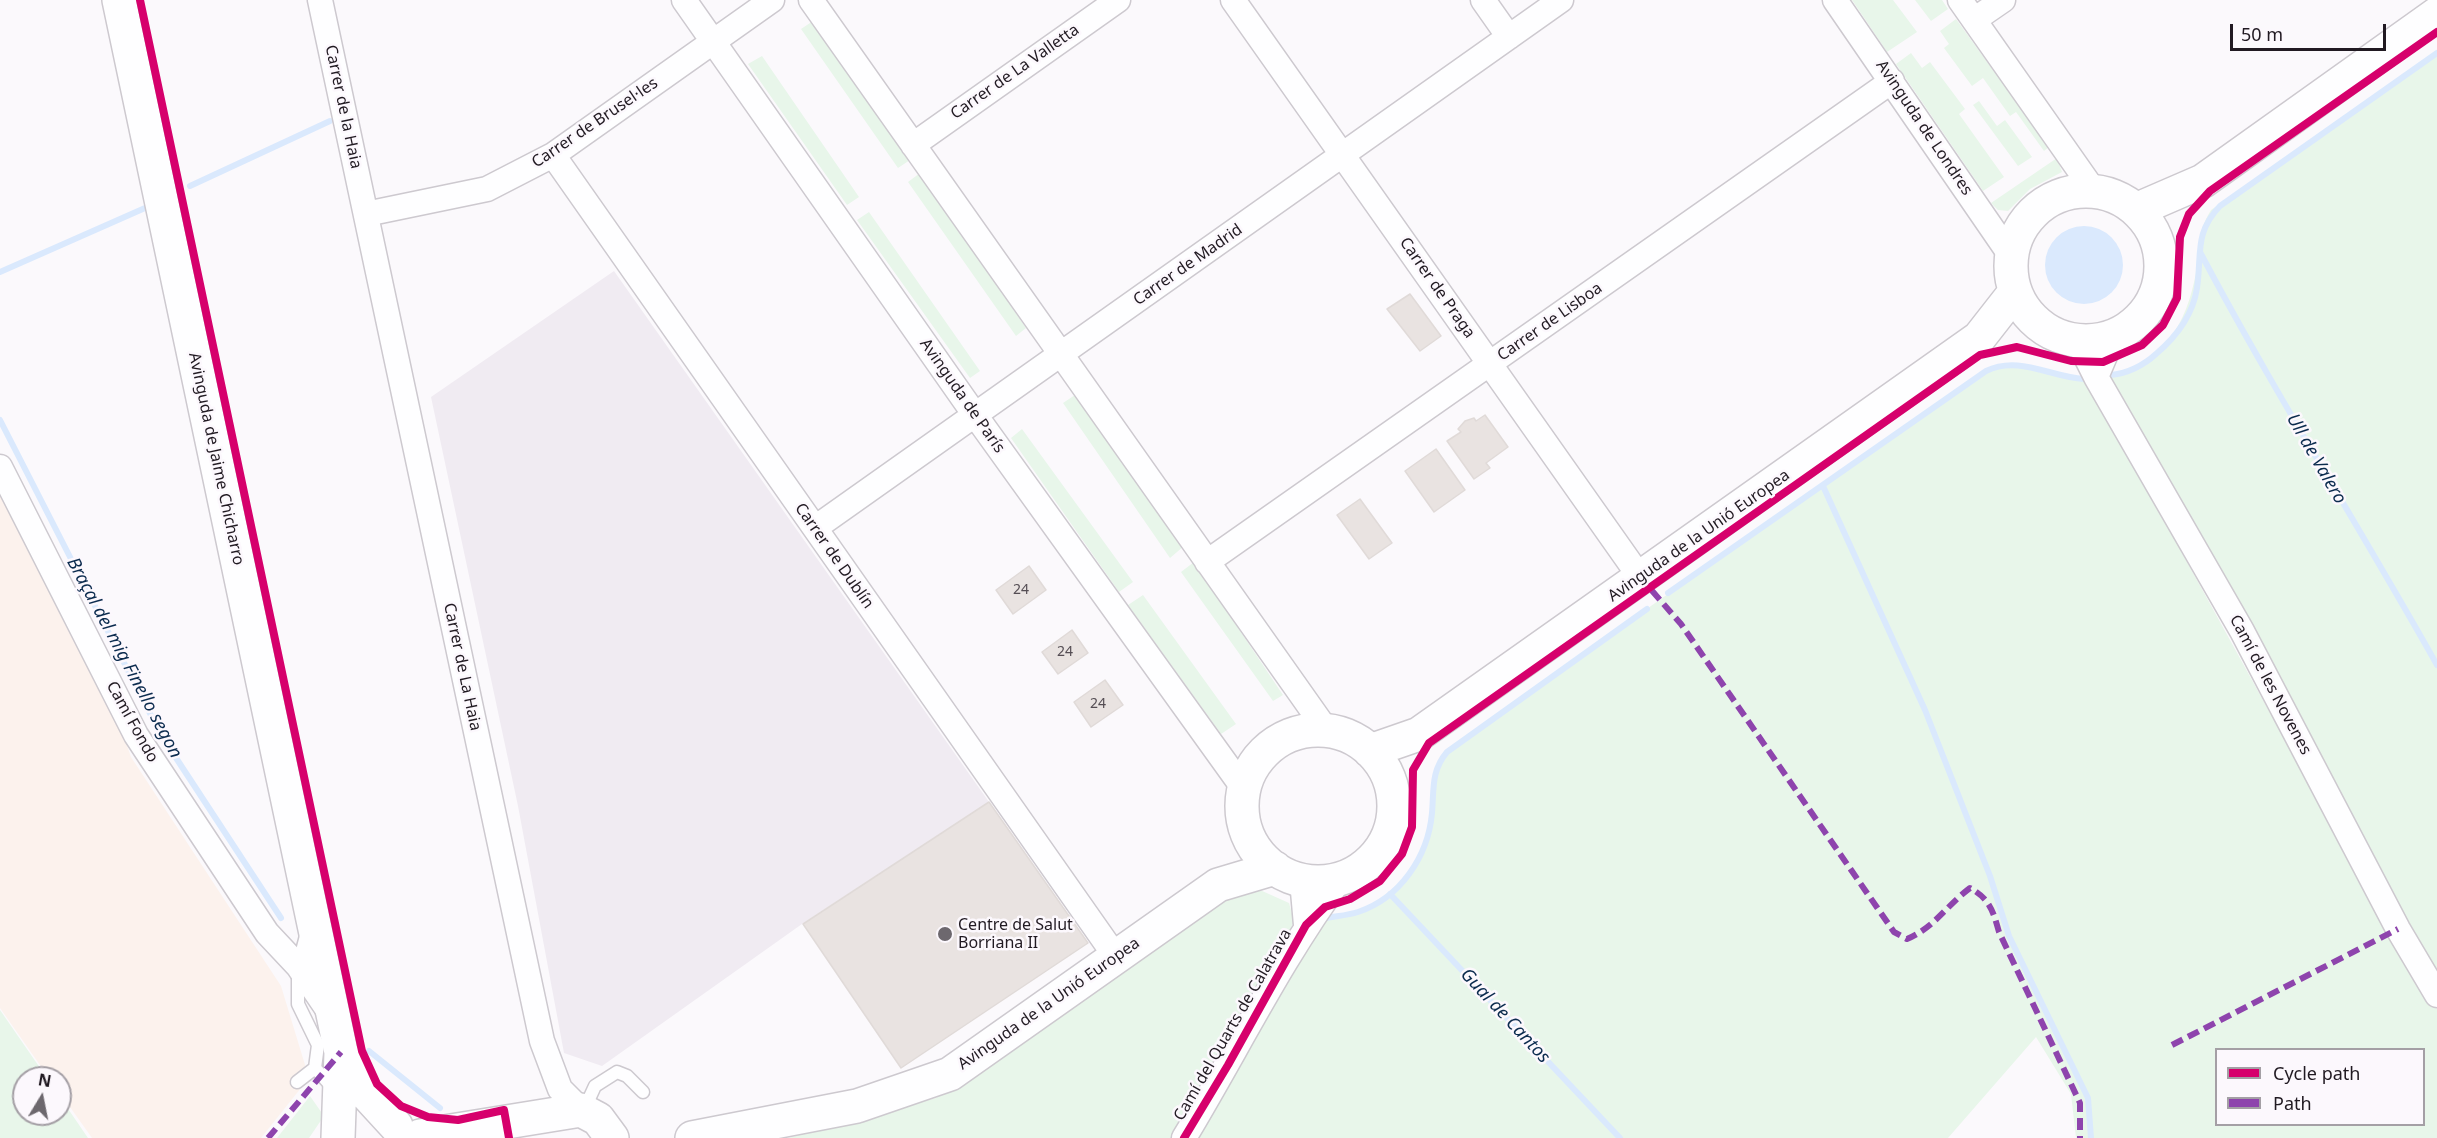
<!DOCTYPE html>
<html>
<head>
<meta charset="utf-8">
<style>
	body { margin:0 }
	#map { position:relative; width:2437px; height:1138px; overflow:hidden; background:#fbf9fc; font-family:"Noto Sans",sans-serif }
	canvas { display:block }
	.legend { position:absolute; left:2215px; top:1048px; width:210px; height:78px; box-sizing:border-box; background:#fcf8fd; border:2px solid #a49fa5; margin:0; padding:8px 10px; list-style:none; font-size:18px; color:#211a22 }
	.legend li { display:flex; align-items:center; gap:12px; height:30px }
	.legend b { width:30px; border:2px solid #a49fa5 }
	.north { position:absolute; left:12px; top:1066px; width:60px; height:60px; box-sizing:border-box; background:#fcf8fd; border:2px solid #a49fa5; border-radius:50%; rotate:10deg; font-size:16px; font-weight:700; line-height:24px; text-align:center; color:#211a22 }
	.north::after { content:''; display:block; margin:auto; width:21px; height:27px; background:#6d686e; clip-path:polygon(50% 0,100% 100%,50% 72%,0 100%) }
	.scale { position:absolute; left:2230px; top:24px; width:156px; height:27px; box-sizing:border-box; border:3px solid #211a22; border-top:0; padding-left:8px; font-size:18px; line-height:21px; white-space:nowrap; color:#211a22; -webkit-text-stroke:4px #fcf8fd; paint-order:stroke }
</style>
</head>
<body>
<div id="map">
<canvas width="2437" height="1138"></canvas>
<ul class="legend">
<li><b style="height:8px;background:#d6006c"></b>Cycle path</li>
<li><b style="height:8px;background:#8e44ad"></b>Path</li>
</ul>
<div class="north">N</div>
<div class="scale">50 m</div>
</div>
<script>
const context = document.querySelector('canvas').getContext('2d');
context.lineJoin = 'round';
function fill(path, color) {
  context.fillStyle = color;
  context.fill(path, 'evenodd');
}
function strokePath(path, color, width, dash) {
  context.strokeStyle = color;
  context.lineWidth = width;
  context.lineCap = dash ? 'butt' : 'round';
  context.setLineDash(dash || []);
  context.stroke(path);
}
function drawText(font, color, halo, rows, align = 'center') {
  context.font = font + ' "Noto Sans",sans-serif';
  context.lineWidth = 5;
  context.setLineDash([]);
  context.textBaseline = 'middle';
  context.strokeStyle = halo;
  context.fillStyle = color;
  for (const [text, x, y, turn = 0] of rows) {
    context.save();
    context.translate(x, y);
    context.rotate((+turn || 0) * Math.PI / 180);
    context.textAlign = isNaN(turn) ? turn : align;
    if (halo) context.strokeText(text, 0, 0);
    context.fillText(text, 0, 0);
    context.restore();
  }
}
fill(new Path2D(`
	M614,271L989,802L802,924L602,1066L564,1053L518,806L431,397Z`), '#f0ebf2');
fill(new Path2D(`
	M0,491L121,729L131,757L281,986L309,1078L261,1138H92L60,1093V1078H49L0,1008Z`), '#fcf2ed');
fill(new Path2D(`
	M1852,0H1893L1917,32L1887,52Z
	M1915,0H1942L1948,9L1931,21Z
	M1956,19L2049,147L2044,151L2016,112L2010,116L1983,78L1972,86L1944,48L1949,44L1940,31Z
	M813,21L910,160L898,168L801,29Z
	M2437,51V978L2111,387L2108,374C2164,363 2186,325 2196,273C2201,246 2195,237 2211,210Z
	M1911,53L1922,68L1930,62L1965,109L1959,114L2004,177L1983,191L1896,64Z
	M762,56L859,197L847,205L748,64Z
	M1979,101L1997,126L2005,120L2032,157L2018,166L1973,105Z
	M2057,158L2062,172L2030,189L2008,211L1998,210L1991,203Z
	M920,173L1026,328L1016,336L908,182Z
	M869,212L980,371L970,378L857,220Z
	M2010,364L2087,380L2418,982L2437,1009V1138H2076L2071,1094L2036,1037L1948,1138H1192L1325,917C1336,915 1347,914 1357,911C1394,900 1424,861 1429,823C1432,795 1429,773 1447,749L1986,371ZM2216,1050H2424V1124H2216Z
	M1075,395L1184,546L1170,558L1063,403Z
	M1022,429L1133,582L1119,592L1011,438Z
	M1194,562L1283,695L1273,701L1181,572Z
	M1143,595L1236,724L1221,734L1128,605Z
	M1242,888L1260,890L1289,903L1294,921L1278,960L1178,1138H788L936,1098L1082,1001L1221,901Z
	M0,1010L47,1078H24V1114H60V1097L88,1138H0Z
	M310,1096L324,1116L309,1138H277Z`), '#e8f6ea');
fill(new Path2D(`
	M2045 265a39 39 0 1 1 78 0a39 39 0 1 1-78 0Z`), '#dae9fd');
strokePath(new Path2D(`
	M190,186L330,121
	M2200,252C2274,392 2359,526 2437,665
	M0,272L145,208
	M2110,375C2127,374 2144,365 2156,354C2176,337 2193,314 2197,288C2202,254 2194,233 2220,206L2437,53
	M0,420L161,735L281,918
	M1823,486L1925,710L1990,876L2009,936L2088,1098L2091,1138
	M1668,593L1986,371C2019,355 2050,377 2084,379
	M1390,894L1620,1138
	M1321,919C1333,916 1346,916 1358,912C1400,898 1428,857 1432,813C1434,789 1431,771 1447,752L1647,609
	M369,1051L440,1108`), '#dae9fd', 6);
const building = new Path2D(`
	M1410,294L1441,336L1420,351L1387,309Z
	M1485,415L1508,447L1486,463L1490,468L1474,479L1447,441L1461,432L1458,429L1465,421L1474,418L1476,421Z
	M1436,449L1465,490L1434,512L1405,471Z
	M1360,499L1392,543L1369,559L1337,515Z
	M1029,566L1046,590L1013,614L996,590Z
	M1072,630L1088,653L1058,674L1042,652Z
	M1105,680L1123,705L1091,727L1074,702Z
	M989,802L1088,943L901,1068L803,924Z`);
fill(building, '#e9e3e1');
strokePath(building, '#e0dad8', 1.5);
const lane = new Path2D(`
	M306,936L298,966V1004L318,1045L315,1068L334,1089
	M297,1082L315,1068
	M584,1110L595,1086L617,1072L627,1076L643,1092`);
const street = new Path2D(`
	M320,0L542,1041L560,1089L581,1110
	M684,0L975,415L1244,789
	M811,0L1327,731
	M1233,0L1640,577
	M1483,0L1509,37
	M1835,0L2011,256
	M1960,0L2094,191
	M1974,20L2003,0
	M913,145L1118,0
	M553,155L1116,957
	M366,214L487,189L553,155L772,0
	M2078,341L2096,377L2113,337
	M2096,377L2242,631L2398,929L2437,995
	M0,467L136,735L267,933L298,966L328,1010
	M815,528L1561,0
	M1207,562L1892,81
	M1302,880L1306,925
	M1184,1138C1236,1052 1281,959 1341,878`);
const secondary = new Path2D(`
	M119,0L341,1052L338,1138
	M2011 266a75 75 0 1 1 150 0a75 75 0 1 1-150 0Z
	M2136,210L2203,181L2437,14
	M1242 806a76 76 0 1 1 152 0a76 76 0 1 1-152 0Z
	M1370,751L1419,734L1979,338L2015,292
	M342,1054L362,1089L396,1126
	M420,1136L581,1110L598,1119L612,1138
	M692,1138L857,1106L950,1074L1218,885L1275,868`);
strokePath(lane, '#cdc9cf', 15);
strokePath(street, '#cdc9cf', 27);
strokePath(secondary, '#cdc9cf', 36);
strokePath(lane, '#fefeff', 12);
strokePath(street, '#fefeff', 24);
strokePath(secondary, '#fefeff', 33);
strokePath(new Path2D(`
	M1640,577L1681,624L1894,932L1907,939C1935,927 1946,906 1970,888C1990,899 1993,911 1999,932L2080,1103V1138
	M2172,1045L2398,929
	M268,1138L341,1052`), '#8e44ad', 6, [12, 6]);
strokePath(new Path2D(`
	M140,0L362,1051L377,1084L401,1106L428,1117L458,1120L504,1110L509,1138
	M1184,1138L1228,1065L1306,925L1325,907L1350,899L1380,881L1402,854L1412,827L1413,770L1429,743L1980,355L2017,347L2071,361L2103,362L2142,345L2163,325L2177,298L2180,237L2189,214L2210,191L2437,32`), '#d6006c', 8);
for (const [x, y, r, color] of [
	[945,934,8,"#6d686e"]
]) {
  const dot = new Path2D();
  dot.arc(x, y, r, 0, 2 * Math.PI);
  context.fillStyle = color;
  context.fill(dot);
  strokePath(dot, '#fcf8fd', 2);
}
drawText('14px', '#544d53', null, [
	["24",1021,590],
	["24",1065,652],
	["24",1098,704]
]);
drawText('16px', '#211a22', '#fcf8fd', [
	["Carrer de La Valletta",1015,72,-35],
	["Carrer de la Haia",343,107,78],
	["Carrer de Brusel·les",595,123,-34],
	["Avinguda de Londres",1924,128,56],
	["Carrer de Madrid",1188,265,-35],
	["Carrer de Praga",1437,288,55],
	["Carrer de Lisboa",1550,322,-35],
	["Avinguda de París",962,396,55],
	["Avinguda de Jaime Chicharro",216,459,78],
	["Avinguda de la Unió Europea",1699,536,-35],
	["Carrer de Dublín",834,556,55],
	["Carrer de La Haia",462,667,78],
	["Camí de les Novenes",2270,685,62],
	["Camí Fondo",132,722,61],
	["Avinguda de la Unió Europea",1049,1004,-35],
	["Camí del Quarts de Calatrava",1233,1025,-60]
]);
drawText('16px', '#211a22', '#fcf8fd', [
	["Centre de Salut",958,925],
	["Borriana II",958,943]
], 'left');
drawText('italic 18px', '#0b2b4e', '#fcf8fd', [
	["Ull de Valero",2316,459,60],
	["Braçal del mig Finello segon",124,658,62],
	["Gual de Cantos",1505,1016,47]
]);
</script>
</body>
</html>
